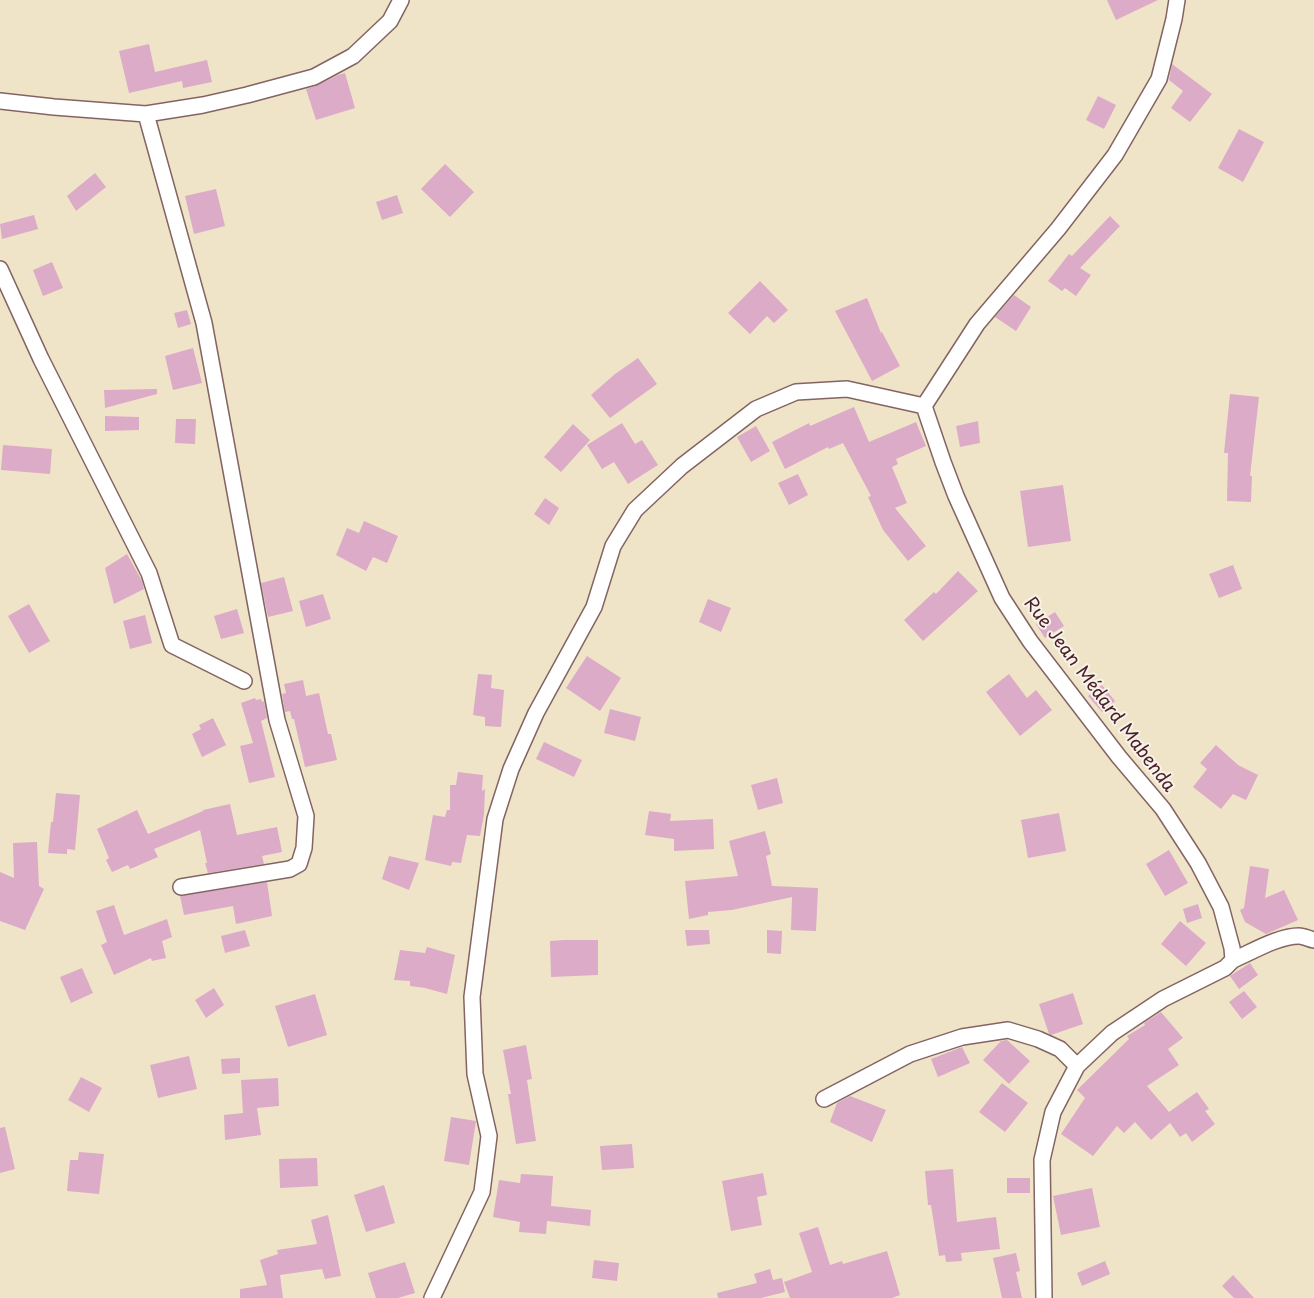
<!DOCTYPE html>
<html>
<head>
<meta charset="utf-8">
<style>
	body { margin:0 }
	canvas { display:block; background:#efe4c8 }
</style>
</head>
<body>
<canvas width="1314" height="1298"></canvas>
<script>
const context = document.querySelector('canvas').getContext('2d');
context.lineJoin = 'round';
function fill(path, color) {
  context.fillStyle = color;
  context.fill(path, 'evenodd');
}
function strokePath(path, color, width, dash) {
  context.strokeStyle = color;
  context.lineWidth = width;
  context.lineCap = dash ? 'butt' : 'round';
  context.setLineDash(dash || []);
  context.stroke(path);
}
function drawText(font, color, halo, rows, align = 'center') {
  context.font = font + ' "Playpen Sans",sans-serif';
  context.lineWidth = 4;
  context.setLineDash([]);
  context.textBaseline = 'middle';
  context.strokeStyle = halo;
  context.fillStyle = color;
  for (const [text, x, y, turn = 0] of rows) {
    context.save();
    context.translate(x, y);
    context.rotate((+turn || 0) * Math.PI / 180);
    context.textAlign = isNaN(turn) ? turn : align;
    if (halo) context.strokeText(text, 0, 0);
    context.fillText(text, 0, 0);
    context.restore();
  }
}
fill(new Path2D(`
	M1107,0H1158L1116,20Z
	M149,44L155,72L207,60L212,82L183,88L182,81L129,93L119,51Z
	M1172,64L1212,94L1190,122L1171,108L1183,91L1169,80Z
	M345,73L355,108L316,120L306,89L318,85L338,75Z
	M1098,96L1116,105L1104,129L1086,120Z
	M1239,129L1264,142L1243,182L1218,168Z
	M445,164L474,192L450,217L421,189Z
	M95,173L106,187L76,211L67,196Z
	M216,189L225,226L194,234L185,196Z
	M397,195L403,213L382,220L376,202Z
	M34,215L38,229L2,239L0,224Z
	M1110,216L1120,226L1080,268L1091,275L1076,296L1065,288L1062,291L1048,281L1069,254L1072,256Z
	M52,262L63,288L43,296L33,270Z
	M760,281L788,310L774,323L767,316L750,334L728,313Z
	M1014,295L1031,307L1016,331L995,317Z
	M867,298L881,333L882,332L900,366L872,381L835,311Z
	M187,310L191,324L178,328L174,313Z
	M193,348L202,383L173,390L165,356Z
	M638,358L657,384L610,418L591,395L615,374Z
	M157,389V394L105,408L104,390Z
	M1230,394L1259,397L1250,476H1252L1251,502L1227,501L1228,453H1224Z
	M854,407L869,442L916,422L926,446L896,459L898,464L892,467L907,503L895,508L926,546L908,561L883,530L868,497L871,496L843,443L829,449L828,447L785,469L772,442L809,423L810,426Z
	M105,416L139,417V430L105,431Z
	M176,419H196L195,444L175,443Z
	M978,421L980,443L960,447L956,426Z
	M622,423L635,444L642,440L658,465L628,484L614,462L602,469L587,445Z
	M573,424L590,440L561,472L544,457Z
	M756,426L770,451L751,462L737,437Z
	M3,445L52,449L50,474L1,470Z
	M798,474L808,495L789,505L778,483Z
	M1063,485L1071,541L1028,547L1020,491Z
	M545,498L559,508L549,525L534,514Z
	M364,521L398,536L387,563L373,557L366,571L336,555L347,528L359,533Z
	M127,554L142,581L144,589L114,604L105,568Z
	M1233,565L1242,589L1219,598L1209,574Z
	M958,571L978,591L923,641L904,620L934,592L936,594Z
	M284,577L293,611L268,617L261,583Z
	M323,594L331,619L306,627L299,601Z
	M708,599L731,608L721,632L699,622Z
	M29,604L50,641L29,653L8,616Z
	M237,609L244,633L221,639L214,616Z
	M1055,612L1064,626L1045,638L1036,624Z
	M145,615L152,643L130,649L123,621Z
	M587,656L621,678L600,711L566,688Z
	M478,674L492,675L491,688L504,690L501,727L485,726V717L473,715Z
	M1009,674L1027,698L1036,690L1052,710L1020,736L986,692Z
	M303,680L306,696L319,693L328,734H331L337,760L305,767L294,719H292L290,711L285,712L282,694L286,693L284,684Z
	M1102,685L1115,701L1102,712L1088,696Z
	M255,698L256,700L261,699L262,702L264,701L267,718L261,721L275,777L249,783L240,746L253,743L241,703Z
	M610,709L641,717L635,741L604,733Z
	M213,718L226,745L202,757L192,734L201,729L199,725Z
	M544,742L582,760L574,777L536,759Z
	M1216,745L1238,765L1258,775L1246,800L1233,794L1221,809L1193,787L1207,769L1200,763Z
	M458,772L483,775L482,791L485,789L484,815L480,836L467,835L461,863L452,862L451,866L425,860L433,815L445,817L447,810H450V785H456Z
	M777,778L783,803L758,810L751,785Z
	M56,793L80,795L75,850L67,849V854L48,853L51,822H53Z
	M230,804L237,835L277,827L282,852L262,856L264,864L208,873L205,863H207L200,830L154,849L158,857L130,869L128,865L112,872L106,860L109,858L97,829L137,810L148,834L203,811V810Z
	M649,811L671,814L670,821L713,819L714,849L674,851V839L645,835Z
	M1059,813L1066,851L1028,858L1021,820Z
	M765,831L771,854L766,856L772,886L818,888L816,931L791,930L792,897L732,910L708,912V915L689,919L685,881L738,876L729,841Z
	M37,842L39,886L44,889L25,930L0,921V872L14,878L13,843Z
	M1169,850L1188,883L1165,896L1146,864Z
	M389,856L419,863L409,890L382,879Z
	M1250,866L1269,869L1265,898L1284,890L1298,920L1266,934L1245,922L1240,910L1244,908Z
	M267,882L272,916L236,924L233,906L184,915L180,896Z
	M1198,904L1202,918L1187,923L1183,909Z
	M114,905L124,935L167,919L172,937L162,941L166,958L152,961L151,958L114,975L101,945L107,942L96,911Z
	M1180,921L1206,943L1186,966L1161,944Z
	M245,930L250,946L225,953L221,936Z
	M685,930H709L710,944L687,946Z
	M767,930L782,931L781,954L767,953Z
	M564,940H598V975L551,977L550,941Z
	M427,947L455,955L447,994L425,988L410,986V981L394,980L400,950L425,953Z
	M1250,963L1258,975L1239,989L1230,976Z
	M82,968L93,993L71,1003L60,977Z
	M214,988L224,1005L206,1018L195,1000Z
	M1244,991L1257,1007L1242,1019L1229,1002Z
	M1073,993L1083,1024L1051,1035L1049,1034L1039,1004Z
	M315,994L327,1035L288,1047L275,1006Z
	M1161,1012L1183,1038L1168,1049L1179,1065L1147,1086L1169,1112L1197,1092L1209,1109L1205,1111L1215,1124L1192,1142L1186,1133L1180,1137L1170,1123L1151,1140L1135,1122L1124,1133L1117,1126L1093,1156L1061,1134L1085,1098L1077,1090L1129,1039L1127,1036L1145,1025L1144,1023Z
	M1007,1040L1030,1061L1009,1084L983,1060L1001,1041Z
	M526,1045L532,1079L527,1080L536,1141L516,1144L508,1094H511L503,1050Z
	M962,1047L970,1063L938,1077L931,1059Z
	M189,1056L197,1089L158,1098L150,1065Z
	M240,1058V1073L222,1074L221,1059Z
	M81,1077L102,1088L89,1112L68,1100Z
	M278,1078L279,1106L257,1108L261,1135L225,1140L224,1115L243,1113L241,1080Z
	M1002,1083L1028,1103L1005,1132L979,1112Z
	M850,1096L886,1110L872,1142L830,1122L837,1103Z
	M451,1117L476,1121L469,1165L444,1161Z
	M5,1127L15,1169L0,1173V1128Z
	M632,1144L634,1168L602,1170L600,1146Z
	M79,1152L104,1154L99,1194L67,1191L70,1160H78Z
	M317,1158L318,1186L280,1188L279,1159Z
	M953,1169L957,1222L996,1217L1000,1249L961,1253L962,1261L946,1262L945,1255L939,1256L931,1205H928L925,1171Z
	M763,1173L767,1195L757,1197L762,1225L731,1231L722,1181Z
	M521,1174L553,1176L551,1206L591,1210L590,1226L547,1221L546,1234L519,1232L520,1222L493,1217L499,1180L520,1183Z
	M1007,1178H1030V1193H1007Z
	M384,1185L395,1223L366,1232L354,1195Z
	M1092,1188L1100,1227L1061,1235L1053,1196Z
	M328,1215L341,1276L325,1279L322,1269L280,1275L283,1298H240V1289L267,1285L260,1260L278,1254L277,1250L317,1244L311,1220Z
	M818,1227L830,1265L842,1261L843,1264L887,1251L900,1295L892,1298H790L784,1282L812,1272L799,1233Z
	M1016,1253L1020,1271L1016,1272L1022,1298H1002L993,1258Z
	M594,1260L619,1263L617,1281L592,1278Z
	M1105,1261L1110,1274L1082,1286L1077,1273Z
	M405,1262L415,1293L398,1298H376L368,1273Z
	M770,1269L773,1280L782,1278L785,1292L761,1298H718L717,1293L757,1283L754,1274Z
	M1233,1275L1254,1298H1234L1222,1286Z`), '#dcabc8');
const minor = new Path2D(`
	M0,101L54,107L146,114L203,105L247,95L314,77L353,56L390,21L401,0
	M146,114L204,323L277,720L306,816L304,848L299,864L290,869L181,887
	M0,269L41,359L149,573L172,645L244,681
	M924,406L943,462L956,496L1002,598L1030,641L1119,757L1163,809L1198,863L1221,907L1232,948L1233,960L1225,968L1163,999L1112,1033L1077,1066L1053,1112L1042,1160L1044,1298
	M924,406L977,324L1058,229L1115,155L1159,79L1174,19L1177,0
	M1233,960C1252,952 1278,936 1299,936C1304,936 1309,939 1314,940
	M824,1099L910,1054L962,1037L1008,1030L1038,1039L1060,1049L1077,1066
	M432,1298L482,1192L489,1136L475,1074L472,997L495,819L511,769L536,713L594,607L613,546L635,510L682,466L756,409L796,392L847,389L924,406`);
strokePath(minor, '#846462', 18);
strokePath(minor, '#fff', 15);
drawText('18px', '#4a1f2b', '#f7f3e8', [
	["Rue Jean Médard Mabenda",1099,695,53]
]);
</script>
</body>
</html>
